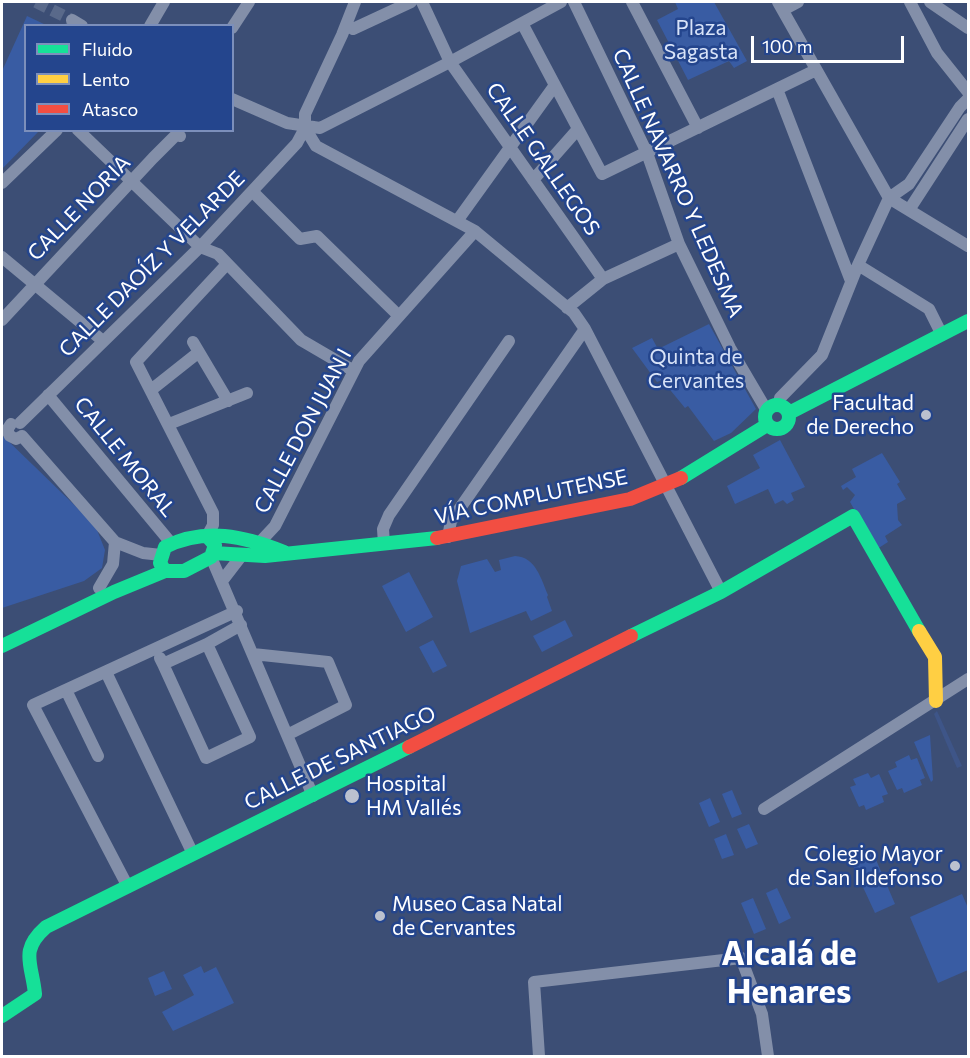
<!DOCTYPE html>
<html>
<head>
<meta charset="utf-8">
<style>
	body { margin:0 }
	#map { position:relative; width:970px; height:1058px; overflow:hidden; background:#3c4e75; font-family:Commissioner,sans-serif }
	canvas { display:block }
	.frame { position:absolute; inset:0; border:3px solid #fff; pointer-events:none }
	.legend { position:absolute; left:24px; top:24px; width:210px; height:108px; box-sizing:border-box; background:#24458d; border:2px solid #7c8fbb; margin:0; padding:8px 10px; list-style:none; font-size:18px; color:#fff }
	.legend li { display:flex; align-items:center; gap:12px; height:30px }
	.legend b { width:30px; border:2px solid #7c8fbb }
	.scale { position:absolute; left:751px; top:36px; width:153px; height:27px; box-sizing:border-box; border:3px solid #fff; border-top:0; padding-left:8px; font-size:18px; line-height:21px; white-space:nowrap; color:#fff; -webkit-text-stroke:4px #24458d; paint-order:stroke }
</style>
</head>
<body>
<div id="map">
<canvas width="970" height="1058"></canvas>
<div class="frame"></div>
<ul class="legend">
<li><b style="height:8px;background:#16e098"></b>Fluido</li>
<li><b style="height:8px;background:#ffcf43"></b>Lento</li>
<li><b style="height:8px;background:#f24e42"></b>Atasco</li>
</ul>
<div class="scale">100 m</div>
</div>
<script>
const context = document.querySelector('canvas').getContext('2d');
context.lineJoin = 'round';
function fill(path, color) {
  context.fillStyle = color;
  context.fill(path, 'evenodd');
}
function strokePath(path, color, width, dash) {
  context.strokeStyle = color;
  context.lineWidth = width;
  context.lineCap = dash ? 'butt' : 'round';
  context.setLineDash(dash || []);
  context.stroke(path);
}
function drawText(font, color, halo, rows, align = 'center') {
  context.font = font + ' Commissioner,sans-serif';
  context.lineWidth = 5;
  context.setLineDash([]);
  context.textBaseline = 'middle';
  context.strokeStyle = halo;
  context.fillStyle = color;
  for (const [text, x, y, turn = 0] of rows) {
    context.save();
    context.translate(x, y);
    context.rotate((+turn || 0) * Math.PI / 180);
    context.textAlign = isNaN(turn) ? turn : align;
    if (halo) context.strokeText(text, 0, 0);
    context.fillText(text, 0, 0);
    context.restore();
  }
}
fill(new Path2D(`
	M675,2H714L747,61L734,68L729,61L688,80L657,20L678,9Z
	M27,16L46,25L26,26V130L39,131L2,169V71Z
	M709,324L756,409L731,433L714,441L688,406L685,408L662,380L657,382L632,348L652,338L658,349Z
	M2,435L95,525L105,550L102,568L84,581L2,608Z
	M780,440L805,487L791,493L794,500L787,504L783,500L775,504L768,489L735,504L727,486L760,468L753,455Z
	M882,453L900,482L897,484L906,499L897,504L898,520L902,525L885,536L888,542L877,549L850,502L855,495L847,487L843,490L841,486L856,477L852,469Z
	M515,556C536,557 541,579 548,595L547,597L552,611L531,621L526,611L470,633L457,581L461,566L487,559L495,572L501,570L499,560Z
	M409,572L433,617L406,632L382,586Z
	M565,620L573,636L542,652L533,636Z
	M433,640L447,666L433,673L419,647Z
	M930,735L933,780L931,782L914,742Z
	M909,755L911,760L917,758L925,778L920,780L922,785L904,793L902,788L897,790L888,771L897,767L895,762Z
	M868,773L871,778L879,774L888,794L882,796L884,802L866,810L864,805L859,807L850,787L856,785L853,779Z
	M732,790L742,814L732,818L722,794Z
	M710,798L720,822L709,827L699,803Z
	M749,824L758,844L746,849L737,829Z
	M726,834L734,855L722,859L714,839Z
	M871,848L895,904L875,913L849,857Z
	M777,888L791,918L779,924L766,893Z
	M962,894L968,908V970L938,983L910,917Z
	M753,898L766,929L754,934L741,903Z
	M201,966L204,973L216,967L234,1003L173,1031L162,1012L194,995L183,975Z
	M164,971L172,989L155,996L148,978Z`), '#395ca3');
fill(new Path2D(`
	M937,711L962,766L957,768L934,714Z`), '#3e5588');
strokePath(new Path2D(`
	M36,2L72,20`), '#59698a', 12, [12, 6]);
strokePath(new Path2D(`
	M355,2L342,35L305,114V128L316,146L475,231L574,313L585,329L721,592
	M422,2L450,62L603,279L679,244
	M574,2L647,153L679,244L730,348L767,411
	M632,2L698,128
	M778,2L889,198L968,246
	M910,2L937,53L968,92
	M930,2L968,28
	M783,10L798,2
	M72,20L82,26
	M522,23L602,174L816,70
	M150,26L164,2
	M232,28L249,2
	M353,29L411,2
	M777,89L851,281
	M232,99L287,123L320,128L450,62L561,2
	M78,130L200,247L218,254L301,340L354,371
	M533,180L578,129
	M2,183L57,130
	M253,192L300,239L317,236L398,315
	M909,210L968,119
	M457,221L555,85
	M2,257L103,341
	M858,265L929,309L942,335
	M567,308L603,279
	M2,320L153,158L176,135L180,136
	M193,342L228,401
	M151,390L199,352
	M48,395L171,543
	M779,405L780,398L822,355L858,265L889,198L909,184L960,107L968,99
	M20,423L200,247L297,143L305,128
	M11,424L7,430L10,436L16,439L22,436
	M169,424L247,393
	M22,436L115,542L143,553L161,555
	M207,536L213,525V513L136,362L227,264
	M448,537L451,521L585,329
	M260,542L275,526L359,361L475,231
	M384,544L383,529L389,515L509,341
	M211,557L313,796
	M222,581L242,555
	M99,588L113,564L115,542
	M253,654L328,662L346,705L287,735
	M160,658L163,664L207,644L241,625
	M163,664L206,758L250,737L207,644
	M106,672L193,854
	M66,690L98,756
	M764,809L968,679
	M128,887L33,705L237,611
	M539,1056L534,982L741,958L762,1014L768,1056`), '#838fa9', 12);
strokePath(new Path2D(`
	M765 417a12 12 0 1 1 24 0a12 12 0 1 1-24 0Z
	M789,413L968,321
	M681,478L767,425
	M207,536L215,545L211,557L184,571H165L160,563L165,547C205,527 244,536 284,552
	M213,553L265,556L437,538
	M631,636L721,592L853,516L919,631
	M2,646L114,592L165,571
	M2,1016L35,994C32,963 19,951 46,927L409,747`), '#16e098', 14);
strokePath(new Path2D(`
	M919,631L935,657L936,701`), '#ffcf43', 14);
strokePath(new Path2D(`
	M437,538L630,499L681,478
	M409,747L631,636`), '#f24e42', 14);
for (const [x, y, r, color] of [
	[926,415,6,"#bbc1cf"],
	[352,796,8,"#bbc1cf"],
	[955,866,6,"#bbc1cf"],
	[380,916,6,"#bbc1cf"]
]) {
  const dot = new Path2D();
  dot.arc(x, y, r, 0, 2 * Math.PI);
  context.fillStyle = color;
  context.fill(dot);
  strokePath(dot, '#24458d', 2);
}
drawText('21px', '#d8e3f8', '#24458d', [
	["Plaza",701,28],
	["Sagasta",701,52],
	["Quinta de",696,357],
	["Cervantes",696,381]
]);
drawText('21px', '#fff', '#24458d', [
	["CALLE GALLEGOS",543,159,55],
	["CALLE NAVARRO Y LEDESMA",678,183,66],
	["CALLE NORIA",79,208,-46],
	["CALLE DAOÍZ Y VELARDE",152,264,-45],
	["CALLE DON JUAN I",303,431,-62],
	["CALLE MORAL",125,457,51],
	["VÍA COMPLUTENSE",531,497,-12],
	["CALLE DE SANTIAGO",340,758,-26]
]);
drawText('21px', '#fff', '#24458d', [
	["Facultad",914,403],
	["de Derecho",914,427],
	["Hospital",366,784,"left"],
	["HM Vallés",366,808,"left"],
	["Colegio Mayor",943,854],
	["de San Ildefonso",943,878],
	["Museo Casa Natal",392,904,"left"],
	["de Cervantes",392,928,"left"]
], 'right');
drawText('bold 33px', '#fff', '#24458d', [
	["Alcalá de",789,954],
	["Henares",789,992]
]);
</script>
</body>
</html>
